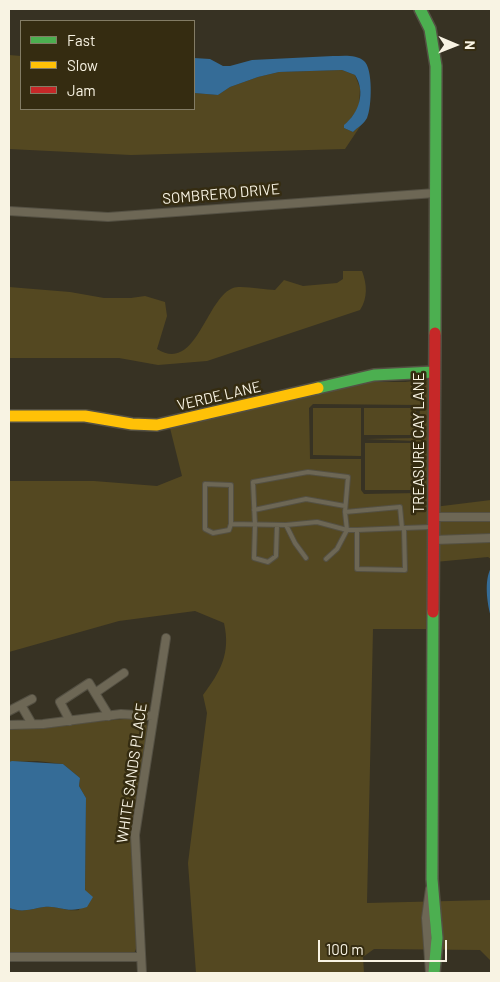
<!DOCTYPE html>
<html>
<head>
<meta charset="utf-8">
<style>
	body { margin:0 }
	#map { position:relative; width:500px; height:982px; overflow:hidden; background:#373223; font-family:Barlow,sans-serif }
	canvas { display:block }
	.frame { position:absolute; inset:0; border:10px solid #f8f3e3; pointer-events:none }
	.legend { position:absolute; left:20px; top:20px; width:175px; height:90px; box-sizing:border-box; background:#352c11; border:1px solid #837c65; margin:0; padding:6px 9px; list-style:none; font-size:15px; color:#f8f3e3 }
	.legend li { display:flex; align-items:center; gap:10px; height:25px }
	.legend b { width:25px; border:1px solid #837c65 }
	.north { position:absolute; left:430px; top:20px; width:50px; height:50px; -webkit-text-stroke:4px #352c11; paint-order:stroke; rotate:91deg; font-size:14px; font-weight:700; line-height:20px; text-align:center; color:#f8f3e3 }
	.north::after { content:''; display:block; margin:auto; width:18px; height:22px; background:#f8f3e3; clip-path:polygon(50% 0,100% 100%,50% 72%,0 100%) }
	.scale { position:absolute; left:318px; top:940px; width:129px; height:22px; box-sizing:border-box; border:2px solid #f8f3e3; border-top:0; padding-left:6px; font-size:15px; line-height:18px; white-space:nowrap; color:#f8f3e3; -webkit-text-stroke:4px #352c11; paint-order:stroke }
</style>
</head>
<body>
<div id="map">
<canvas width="500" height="982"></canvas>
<div class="frame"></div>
<ul class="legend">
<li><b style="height:6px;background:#4caf50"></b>Fast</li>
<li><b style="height:6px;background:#ffc107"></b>Slow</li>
<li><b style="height:6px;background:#c62828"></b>Jam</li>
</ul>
<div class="north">N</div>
<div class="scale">100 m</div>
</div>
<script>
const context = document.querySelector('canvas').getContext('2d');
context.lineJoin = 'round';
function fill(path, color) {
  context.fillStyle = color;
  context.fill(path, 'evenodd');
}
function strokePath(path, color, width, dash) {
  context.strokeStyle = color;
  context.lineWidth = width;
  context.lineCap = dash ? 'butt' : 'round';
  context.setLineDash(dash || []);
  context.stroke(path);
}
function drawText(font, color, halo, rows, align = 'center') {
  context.font = font + ' Barlow,sans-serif';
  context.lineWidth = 5;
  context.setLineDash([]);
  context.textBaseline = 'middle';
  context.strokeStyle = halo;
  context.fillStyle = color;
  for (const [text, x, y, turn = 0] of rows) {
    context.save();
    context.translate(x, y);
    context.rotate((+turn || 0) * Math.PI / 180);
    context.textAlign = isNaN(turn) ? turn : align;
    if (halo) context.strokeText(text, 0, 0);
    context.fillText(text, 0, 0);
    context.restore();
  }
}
fill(new Path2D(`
	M9,55L21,56V109H194V93L218,95L230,87L258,77L279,72L342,70L355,75L360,88L359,107L344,128L353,132L361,125L345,149L131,155L9,149Z
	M343,271H362C367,284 368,298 360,310L207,361L158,365L119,358H9V287L70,292L104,298H131L145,296L165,302L167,316L157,349C196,374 206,298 233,288C241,285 265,290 275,290L284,280L303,286L337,283L343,279Z
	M432,379L434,507L491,500V559L488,557L435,562L434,629H373L367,903L491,900V961L480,950L374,949L363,957L364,973H196L188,863L207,713L203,695C220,672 231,654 224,623L195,611L119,621L9,652V481H94L157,486L182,476L170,428L366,382H405ZM313,404L419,405L420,408L418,438L365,439L416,441L417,493L364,494L361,490V459H310L309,408Z
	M313,408H361V456L313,455Z
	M364,408H416V435H364Z
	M365,443H413V490H365Z
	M145,717L148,731L139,804L137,946L131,962H9V908C23,913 30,909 44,907C56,905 67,912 79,910L85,890L86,798L79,786L80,778L63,764L37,761L9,762V730Z`), '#544821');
fill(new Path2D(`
	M333,56C343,56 356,54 364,61C373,68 372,107 367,118C364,124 358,127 353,132L344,128V125C359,113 366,92 355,75L342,70L279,72L258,77L230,87L218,95L194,93V58L210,59L223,66H230L252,60Z
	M491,568V617C487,603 484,580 491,568Z
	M12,761L63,764L80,778L79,786L86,798L85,890L93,897L87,907C66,914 59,905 44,907C30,909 23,913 9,908V762Z`), '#356c97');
const lane = new Path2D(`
	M254,510L306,499L345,506
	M231,524V485L205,484V529L213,533L229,530L231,524L286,525L295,543L306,558
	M277,525L276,556L268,562L254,558L255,525L253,482L308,472L348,477L345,512L400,507L402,528
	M286,525L317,522L347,530L345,512
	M357,530L404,528
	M326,559L337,549L347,530H357V569L405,570L404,528L431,527`);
const street = new Path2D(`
	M9,211L108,217L435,193
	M434,517H491
	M434,540L491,538
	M95,693L109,716
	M21,705L32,724
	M9,711L32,699
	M70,721L60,702L89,683L95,693L124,673
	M9,725L43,724L121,714L153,716
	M9,957H141
	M142,973L135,835L166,638
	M430,973L426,918L430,889`);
const fast = new Path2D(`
	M420,9L430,29L436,66L435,333
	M318,388L374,375L434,372
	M433,612L432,879L437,938L434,973`);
const slow = new Path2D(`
	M9,416H85L132,424L157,425L318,388`);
const jam = new Path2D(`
	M433,612L435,333`);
strokePath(lane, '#545043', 6);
strokePath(street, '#545043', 10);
strokePath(fast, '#545043', 14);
strokePath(slow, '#545043', 14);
strokePath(jam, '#545043', 14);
strokePath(lane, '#6d6755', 4);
strokePath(street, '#6d6755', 8);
strokePath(fast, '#4caf50', 11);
strokePath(slow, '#ffc107', 11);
strokePath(jam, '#c62828', 11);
drawText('15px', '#f8f3e3', '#352c11', [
	["SOMBRERO DRIVE",221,194,-5],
	["VERDE LANE",219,396,-13],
	["TREASURE CAY LANE",419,443,-90],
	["WHITE SANDS PLACE",132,773,-82]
]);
</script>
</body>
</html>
